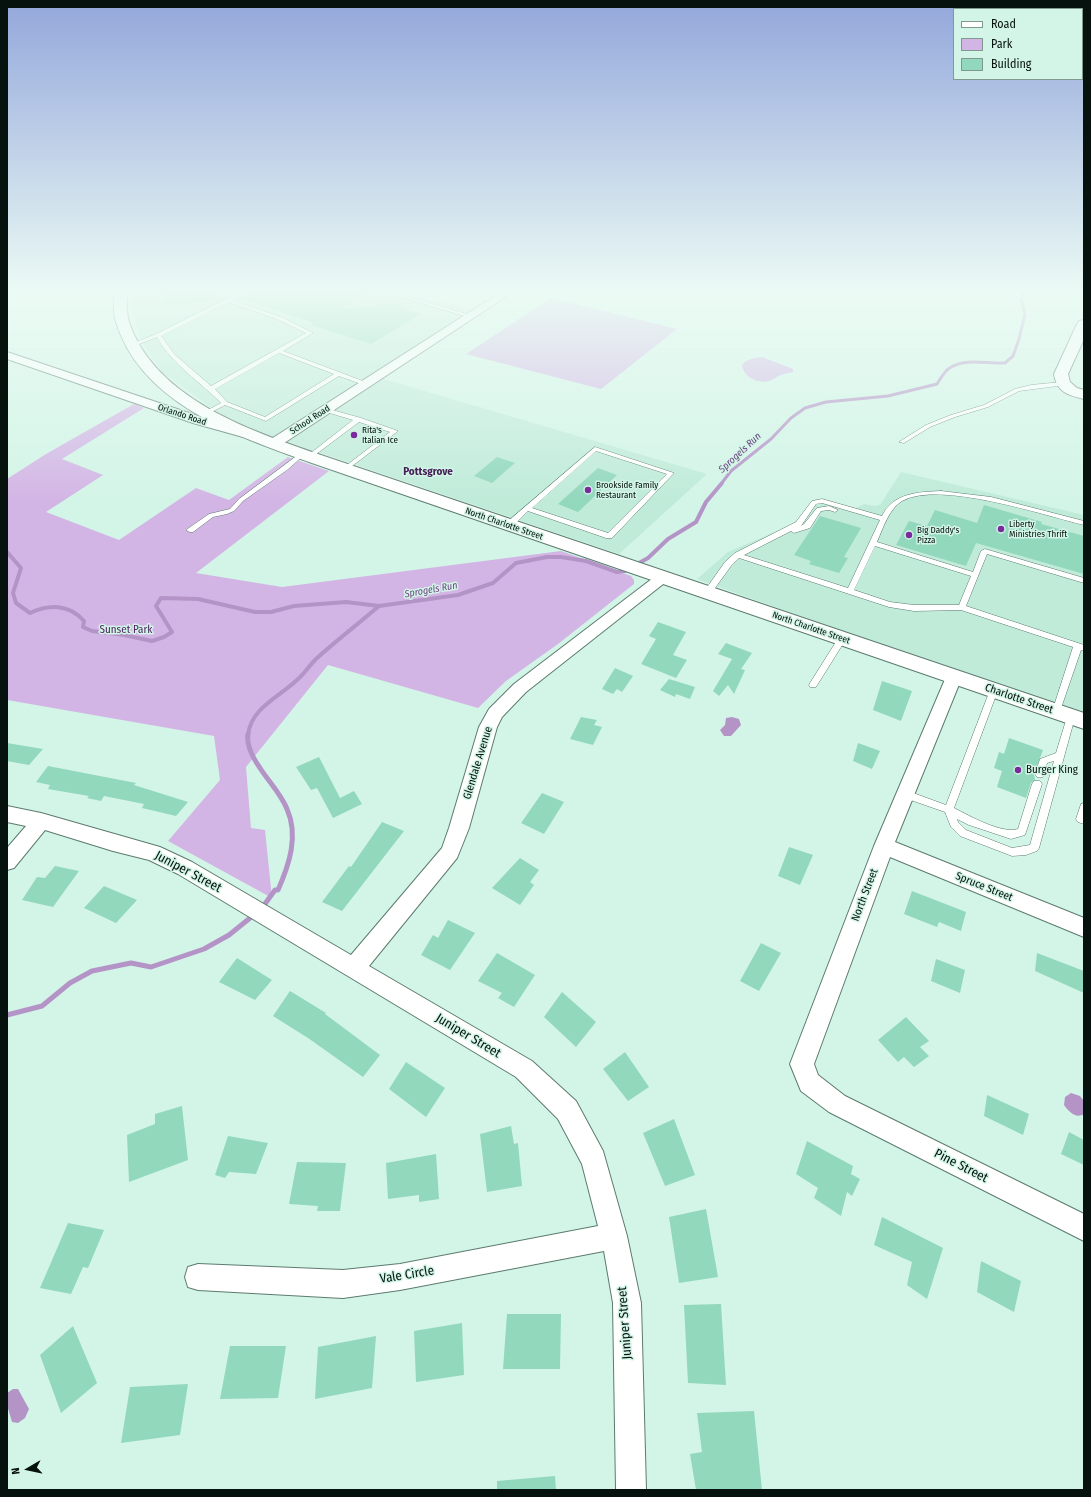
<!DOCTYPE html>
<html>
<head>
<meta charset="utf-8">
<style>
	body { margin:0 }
	#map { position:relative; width:1091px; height:1497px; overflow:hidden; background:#d3f5e7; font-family:"Fira Sans Condensed",sans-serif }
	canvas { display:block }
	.frame { position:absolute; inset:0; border:8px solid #06120e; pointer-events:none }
	.legend { position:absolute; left:953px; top:8px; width:130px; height:72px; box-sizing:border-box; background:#d3f5e7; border:1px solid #819a90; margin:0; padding:5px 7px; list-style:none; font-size:12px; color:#06120e }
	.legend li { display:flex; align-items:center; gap:8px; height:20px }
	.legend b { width:20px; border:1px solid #819a90 }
	.north { position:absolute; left:8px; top:1449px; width:40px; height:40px; -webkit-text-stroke:3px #d3f5e7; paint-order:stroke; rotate:261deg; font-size:11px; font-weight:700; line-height:16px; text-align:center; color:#06120e }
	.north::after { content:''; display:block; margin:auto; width:14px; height:18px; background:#06120e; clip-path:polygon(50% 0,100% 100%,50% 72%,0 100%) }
</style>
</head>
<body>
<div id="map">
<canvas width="1091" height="1497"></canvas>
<div class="frame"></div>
<ul class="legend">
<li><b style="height:5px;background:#fff"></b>Road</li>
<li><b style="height:11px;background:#d3b5e5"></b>Park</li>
<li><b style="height:11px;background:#92d8bd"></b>Building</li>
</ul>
<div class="north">N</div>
</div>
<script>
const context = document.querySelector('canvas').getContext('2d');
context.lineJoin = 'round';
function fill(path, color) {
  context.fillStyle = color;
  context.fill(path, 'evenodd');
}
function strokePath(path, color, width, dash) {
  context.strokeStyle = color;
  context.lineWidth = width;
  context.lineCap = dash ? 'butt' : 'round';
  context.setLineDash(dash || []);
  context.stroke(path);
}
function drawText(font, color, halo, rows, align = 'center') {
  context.font = font + ' "Fira Sans Condensed",sans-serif';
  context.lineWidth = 3;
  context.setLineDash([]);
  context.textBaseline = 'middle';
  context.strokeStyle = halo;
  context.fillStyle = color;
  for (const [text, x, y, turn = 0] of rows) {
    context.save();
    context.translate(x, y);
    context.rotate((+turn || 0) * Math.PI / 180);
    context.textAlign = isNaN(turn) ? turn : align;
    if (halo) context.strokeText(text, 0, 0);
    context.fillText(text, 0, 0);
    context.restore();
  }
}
fill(new Path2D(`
	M130,292H402L472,310L377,377L707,474L619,554L262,433L220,414L163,373L143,345L130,306Z
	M901,472L1084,515V718L697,579L728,552L793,524L814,502V500L854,509L864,504L875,506L880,505Z`), '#c0ebd9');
fill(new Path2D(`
	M551,298L677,329L601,389L466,354Z
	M762,357L793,369V372C790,373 787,373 784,374C779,375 774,379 769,381C758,384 743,377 742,365C747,359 753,358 762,357Z
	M134,404L144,408L62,459L103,475L46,512L119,540L196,488L229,500L288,457L329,471L196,573L282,587L561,551L631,576L634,580V584L558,644L506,681L478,708L328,665L246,767L251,828L265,830L272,898L168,841L220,780L214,736L7,700V479L46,454Z`), '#d3b5e5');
fill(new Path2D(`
	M732,717L739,719L741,725L731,736H724L720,730L725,725L726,718Z
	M1071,1093L1080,1096L1084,1101V1114C1076,1119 1069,1112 1064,1105L1065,1097Z
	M13,1389H18L29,1409L25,1418L18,1423L12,1422L7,1405V1393Z`), '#b494c7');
strokePath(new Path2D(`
	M721,484L731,471L771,439L791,418L805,408L826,402L888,396L937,384C941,378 945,370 951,367C966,358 988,364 1005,363L1013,356L1019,339L1025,314L1021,298L1024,292`), '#b494c7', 3);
strokePath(new Path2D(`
	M7,552L21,568L13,593L16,603L30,613C49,604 69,604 84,621L83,627L92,631L124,635L152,641L164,637L172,632L156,606L161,598L198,599L255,612H271L294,606L346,602L379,606L458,595L493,583L516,563L547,557H561L586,561L617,572L625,571L648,558L668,539L696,522L706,502L722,483
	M248,735C251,708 279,697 297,680C304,674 309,666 316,659C336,641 358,624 379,606`), '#b494c7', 4);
strokePath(new Path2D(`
	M248,734C246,746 253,758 260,768C269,782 281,794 287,809C299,836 289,865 278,890H275L262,908
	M7,1015L42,1006L70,983L92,971L131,963L151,967L204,949L229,935L255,914`), '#b494c7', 5);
fill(new Path2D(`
	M164,292H216V300L166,306Z
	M248,292H370L340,309L400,303L402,308L421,314L371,344L311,325L315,323L240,298Z
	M497,457L515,463L492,483L474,476Z
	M598,468L617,475L578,512L558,504Z
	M984,505L1042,522L1041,524L1084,536V574L976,543L966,566L896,545L909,521L927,526L935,510L977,523Z
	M820,516L861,528L844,557L848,558L839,573L809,564L811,561L794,555Z
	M658,622L686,632L673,655L687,660L676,678L641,664L656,639L649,636Z
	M726,643L752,653L741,669L745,670L734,694L728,685L719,696L713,691L732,659L718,654Z
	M615,668L633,676L622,692L617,689L613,694L602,689Z
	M669,679L695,687L690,699L676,694L675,697L660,690Z
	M882,681L912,691L901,721L873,710Z
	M581,717L597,720L594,725L602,727L593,745L570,739Z
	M1009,738L1043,750L1034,774L1035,780L1031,783L1026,798L997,787L1002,771L994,768L999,752L1004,754Z
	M7,743L43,749L29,765L7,761Z
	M858,743L880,751L872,769L853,761Z
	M319,757L340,798L354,791L362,804L333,818L317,788L311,790L296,767Z
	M48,766L136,783L134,785L188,802L176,816L142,808L144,804L104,796L101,801L87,798L89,796L48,789L50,785L36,782Z
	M542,793L564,802L544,834L521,823Z
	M382,822L404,831L342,911L322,902L349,866L351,867Z
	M789,847L813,855L800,885L778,876Z
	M520,858L539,870L530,882L534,885L520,905L492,888Z
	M55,866L79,871L53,907L22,900L37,877L45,878Z
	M104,886L137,900L116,923L84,908Z
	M912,891L966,912L961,931L939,922L937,927L904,914Z
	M448,920L475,933L450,970L421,955L433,935L438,938Z
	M761,943L781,953L759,991L740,981Z
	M497,953L535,975L514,1007L498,998L502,993L478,981Z
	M1037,953L1084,971V993L1035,971Z
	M237,958L272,980L255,1000L219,982Z
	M936,959L965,970L960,993L931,981Z
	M290,991L326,1013L325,1014L380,1055L363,1077L308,1038L273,1016Z
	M562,992L596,1022L576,1047L544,1017Z
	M906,1017L929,1041L920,1047L929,1056L914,1067L904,1057L898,1062L878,1040Z
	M625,1052L649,1087L628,1101L603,1069Z
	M406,1062L445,1088L426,1117L389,1089Z
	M987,1095L1029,1114L1023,1135L984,1116Z
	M182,1106L188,1160L129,1182L127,1135L155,1124V1114Z
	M674,1119L695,1175L665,1186L643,1133Z
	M511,1126L514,1144L518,1143L522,1186L487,1192L480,1134Z
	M1069,1132L1084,1140V1165L1061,1154Z
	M228,1136L268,1143L256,1174L229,1172L225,1178L215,1175Z
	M807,1141L853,1166L851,1174L860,1179L852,1196L847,1192L841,1216L814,1198L818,1188L796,1174Z
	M436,1154L439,1199L419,1202V1195L388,1199L386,1163Z
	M297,1162L346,1163L340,1211H317L318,1206L289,1204Z
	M706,1209L718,1277L679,1283L669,1217Z
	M882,1217L943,1248L927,1299L907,1285L912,1262L874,1245Z
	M68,1223L104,1230L88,1268L83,1267L71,1294L40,1288Z
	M981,1261L1021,1281L1014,1312L977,1292Z
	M721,1304L726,1385L688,1383L684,1305Z
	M507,1314H561L560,1369H503Z
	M462,1323L464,1375L416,1382L414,1331Z
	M73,1326L97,1383L61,1413L40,1355Z
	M376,1336L372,1388L315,1399L318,1347Z
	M230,1346H286L278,1398L220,1399Z
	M188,1384L180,1435L121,1443L130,1387Z
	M754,1411L762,1490H696L690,1454L702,1452L697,1413Z
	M555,1476L556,1490H497V1481Z`), '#92d8bd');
const service = new Path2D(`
	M240,292H247L232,300L281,317L313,333L283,351L368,383V385H364L339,376L266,421L225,405L206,415L204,414V412L221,403C201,382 171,364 157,337L134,346L129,345L156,334ZM228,302L277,319L306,333L211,386L175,355L161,336ZM279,353L334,374L265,417L227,402L215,389Z
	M384,292H392L473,316L468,317Z
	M1063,382L1065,383V385L1019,391L988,407L955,417L930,427L904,443L899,442L926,425L951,415L984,405L1015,389L1031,385Z
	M325,408L361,418L398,431L347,470H343V468L390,432L359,422L311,458H307V456L353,420L323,411L322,410Z
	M595,447L674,473L612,538H606L528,511L512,527H506V523ZM596,451L667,474L608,533L532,508Z
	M302,452L305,454L304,455L287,470L243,501L234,511L227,514L213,517L193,532H190L186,530L209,514L230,509L239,499Z
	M941,491L991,497L1084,521V525C1043,515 939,480 902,501C889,509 883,528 877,542L973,572L981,551L985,549L1084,578V583L987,554L966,606L1084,645V651L1081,650L1059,714L1056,715L1052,712L1073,647L961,610L914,611L889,607L739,558L731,566L710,595H707L703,593L725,562L735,553L796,522L812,501L822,499L882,516C893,493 918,492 941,491ZM822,503L880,520L848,588L744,555L791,531L794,533L810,528L821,511L829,510L835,512L838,510L829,506L817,508L804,524L801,526L816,504ZM875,546L971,576L959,605H914L890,602L854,590Z
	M842,636L846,639L816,687H810L809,685L810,683L839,637Z
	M994,687L998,690L954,808C970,816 1001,834 1018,829L1032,784L1034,781H1040L1042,784L1025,835L1011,839L969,825L957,819L958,822L966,830L1012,848L1030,845L1054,761L1047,763L1043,777H1037L1035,774L1040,759L1056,753L1067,717L1071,714L1075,717L1039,848L1037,851L1026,855L1012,856L960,836L951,827L945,812L902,797L900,794L902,791L905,790L946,805L990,690Z
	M1084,803V824L1078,822L1076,819L1081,804Z`);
const minor = new Path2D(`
	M501,292H513L278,447H268L267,444L268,441Z
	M7,352L201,417L247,430L249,433L247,436L243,437L193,423L7,359Z
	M662,573L667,575L670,578L667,581L526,692L502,717L497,727L469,828L457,858L369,966L532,1061L576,1101L603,1151L627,1236L641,1303L646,1490H616L613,1303L604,1251L400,1290L343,1298L198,1290L188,1287L185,1277L188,1267L198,1264L343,1270L400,1264L598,1226L582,1164L558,1119L516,1077L178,874L149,860L113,851L45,830L14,868L7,870V848L26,826L7,822V806L41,813L160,847L192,862L351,955L442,848L449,828L479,727L489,709L514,684L657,575Z
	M954,671L960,673L962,677L895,842L1084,918V937L890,857L814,1064L818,1075L845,1096L1084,1214V1241L829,1112L801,1091L790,1064L874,846L946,677L948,673Z`);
const tertiary = new Path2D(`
	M1084,320V339L1068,374L1070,382L1077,388L1084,390V399C1067,395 1057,392 1054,374L1077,324L1079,321Z`);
const secondary = new Path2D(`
	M115,292H127C127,302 126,313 129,322C155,399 251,431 321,455L1084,713V729L309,462C237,436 141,404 116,322C113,313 114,301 115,292Z`);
strokePath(service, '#5c7b6e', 1);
strokePath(minor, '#5c7b6e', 2);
strokePath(tertiary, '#5c7b6e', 2);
strokePath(secondary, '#5c7b6e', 2);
fill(service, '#fff');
fill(minor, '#fff');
fill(tertiary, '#fff');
fill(secondary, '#fff');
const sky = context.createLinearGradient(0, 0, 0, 501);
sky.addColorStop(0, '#93a7db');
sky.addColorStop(0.58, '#ebfaf4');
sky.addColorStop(1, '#ebfaf400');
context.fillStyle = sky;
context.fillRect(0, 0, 1091, 501);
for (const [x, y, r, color] of [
	[354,435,4,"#792b9c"],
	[588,490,4,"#792b9c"],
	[1001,529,4,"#792b9c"],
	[909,535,4,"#792b9c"],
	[1018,770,4,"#792b9c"]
]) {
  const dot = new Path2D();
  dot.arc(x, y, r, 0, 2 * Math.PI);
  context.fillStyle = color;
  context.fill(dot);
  strokePath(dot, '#d3f5e7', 1.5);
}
drawText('9px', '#06120e', '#d3f5e7', [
	["Orlando Road",182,415,18],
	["School Road",310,420,-33],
	["North Charlotte Street",504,524,19],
	["North Charlotte Street",811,628,19]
]);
drawText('9px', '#06120e', '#d3f5e7', [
	["Rita's",362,430],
	["Italian Ice",362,440],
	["Brookside Family",596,485],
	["Restaurant",596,495],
	["Liberty",1009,524],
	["Ministries Thrift",1009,534],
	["Big Daddy's",917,530],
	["Pizza",917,540]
], 'left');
drawText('italic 10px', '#693f7f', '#d3f5e7', [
	["Sprogels Run",740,453,-43],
	["Sprogels Run",431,590,-10]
]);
drawText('bold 11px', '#452057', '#d3f5e7', [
	["Pottsgrove",428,472]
]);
drawText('11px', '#4d2361', '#d3f5e7', [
	["Sunset Park",126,630]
]);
drawText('11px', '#06120e', '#d3f5e7', [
	["Charlotte Street",1019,699,19],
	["Glendale Avenue",478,763,-73],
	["Spruce Street",984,887,22],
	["North Street",865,895,-69]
]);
drawText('11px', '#06120e', '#d3f5e7', [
	["Burger King",1026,770]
], 'left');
drawText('13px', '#06120e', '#d3f5e7', [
	["Juniper Street",188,872,28],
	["Juniper Street",468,1036,31],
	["Pine Street",961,1166,27],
	["Vale Circle",407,1275,-9],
	["Juniper Street",625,1323,-94]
]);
</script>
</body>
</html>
